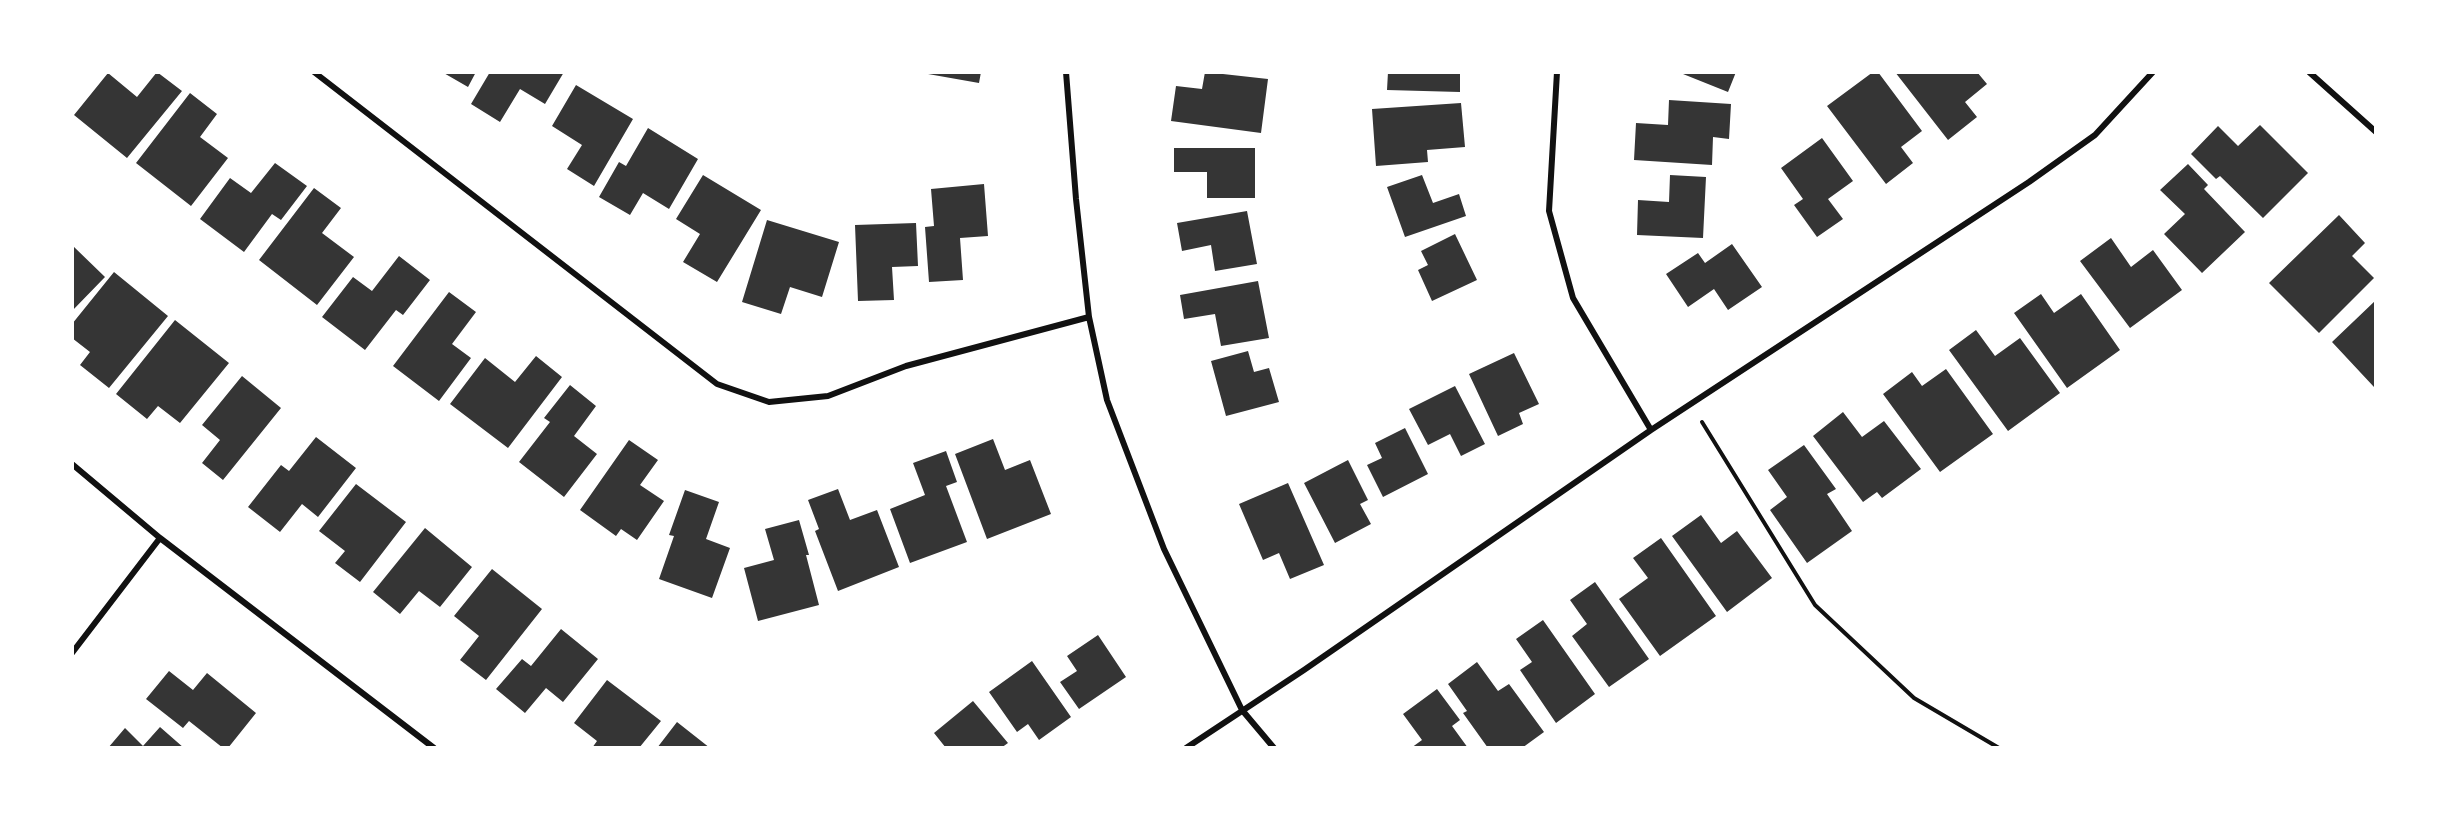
<!DOCTYPE html>
<html>
<head>
<meta charset="utf-8">
<style>
	body { margin:0 }
	#map { position:relative; width:2448px; height:820px; overflow:hidden; background:#fff; font-family:"Alegreya Sans",sans-serif }
	canvas { display:block }
	.frame { position:absolute; inset:0; border:74px solid #fff; pointer-events:none }
</style>
</head>
<body>
<div id="map">
<canvas width="2448" height="820"></canvas>
<div class="frame"></div>
</div>
<script>
const context = document.querySelector('canvas').getContext('2d');
context.lineJoin = 'round';
function fill(path, color) {
  context.fillStyle = color;
  context.fill(path, 'evenodd');
}
function strokePath(path, color, width, dash) {
  context.strokeStyle = color;
  context.lineWidth = width;
  context.lineCap = dash ? 'butt' : 'round';
  context.setLineDash(dash || []);
  context.stroke(path);
}
fill(new Path2D(`
	M157,72L182,91L127,158L74,115L108,73L137,97Z
	M442,72H476L468,87Z
	M490,72H564L545,104L520,89L500,122L471,104Z
	M928,72H981L979,83L928,74Z
	M1205,72L1268,79L1261,133L1171,121L1176,86L1202,89Z
	M1388,72H1460V92L1387,90Z
	M1678,72H1736L1728,92Z
	M1873,72H1878L1922,131L1901,147L1913,163L1886,184L1827,106Z
	M1895,72H1977L1987,84L1965,102L1977,117L1948,140Z
	M576,85L633,119L594,186L567,169L582,145L552,126Z
	M190,93L217,114L200,137L228,158L191,206L136,163Z
	M1669,100L1731,104L1729,139L1713,137L1712,165L1634,160L1636,123L1668,125Z
	M1461,103L1465,147L1427,150L1428,162L1376,166L1372,109Z
	M2260,125L2308,173L2263,218L2220,176L2216,179L2191,154L2218,126L2238,146Z
	M648,128L698,159L669,209L643,193L630,215L599,197L619,162L626,166Z
	M1822,138L1853,181L1828,199L1843,219L1817,237L1794,205L1803,199L1781,168Z
	M1174,148H1255V198H1207V172H1174Z
	M275,163L307,186L281,220L272,214L244,252L200,219L230,178L251,193Z
	M2188,164L2208,185L2204,189L2245,232L2202,273L2164,234L2185,214L2160,190Z
	M703,175L761,210L717,282L683,262L700,234L676,219Z
	M1422,175L1433,203L1459,194L1466,216L1405,237L1387,187Z
	M1670,175L1706,177L1703,238L1637,235L1638,200L1669,202Z
	M984,184L988,236L960,238L963,280L929,282L925,227L934,226L931,189Z
	M314,188L341,208L322,233L354,257L317,305L259,260Z
	M1247,211L1257,264L1215,271L1211,245L1182,251L1177,223Z
	M2339,215L2365,243L2352,256L2374,278L2319,333L2269,283Z
	M767,220L839,242L822,297L790,287L781,314L742,302Z
	M916,223L918,266L892,267L894,300L858,301L855,225Z
	M1455,234L1477,280L1432,301L1418,270L1428,265L1421,251Z
	M2111,238L2131,267L2153,250L2182,290L2130,328L2080,261Z
	M1732,244L1762,287L1728,310L1714,289L1688,307L1666,274L1698,253L1705,263Z
	M72,245L105,277L72,311Z
	M399,256L430,280L403,315L396,310L365,350L322,317L353,277L372,291Z
	M114,272L168,316L109,388L80,365L90,352L72,338V324Z
	M1258,281L1269,338L1221,346L1215,314L1184,319L1180,295Z
	M449,292L476,312L452,344L471,358L439,401L393,366Z
	M2041,294L2054,313L2081,294L2120,350L2067,388L2014,313Z
	M2376,300V385L2374,387L2332,342Z
	M175,320L229,363L180,423L158,406L147,419L116,394Z
	M1976,330L1995,356L2020,338L2060,393L2008,431L1949,350Z
	M1248,351L1254,372L1269,368L1279,402L1226,416L1211,361Z
	M1514,353L1539,404L1519,413L1523,424L1498,436L1469,374Z
	M536,356L562,377L508,448L450,404L485,358L515,382Z
	M1946,369L1993,434L1940,472L1883,394L1912,372L1922,386Z
	M242,376L281,408L223,480L202,463L220,440L202,425Z
	M570,385L596,406L574,436L597,454L564,497L519,462L550,422L544,418Z
	M1455,386L1485,444L1461,456L1450,434L1428,445L1409,409Z
	M1843,412L1862,437L1884,421L1921,469L1882,498L1877,492L1863,502L1813,436Z
	M1405,428L1428,474L1383,497L1367,465L1382,458L1375,443Z
	M316,437L356,468L318,517L302,504L280,532L248,507L281,465L289,471Z
	M993,439L1005,470L1030,460L1051,514L987,539L955,454Z
	M629,440L658,460L640,485L664,501L637,540L621,529L616,536L580,510Z
	M1804,445L1836,489L1827,494L1852,531L1807,563L1770,510L1787,497L1768,470Z
	M946,451L957,482L946,486L967,542L910,563L890,509L925,495L913,463Z
	M1348,460L1368,500L1360,504L1371,524L1335,543L1304,483Z
	M1288,483L1324,565L1290,579L1279,553L1263,560L1239,504Z
	M356,484L406,522L360,582L335,563L345,551L319,531Z
	M838,489L850,520L877,510L899,567L838,591L815,531L819,529L808,500Z
	M685,490L719,502L706,539L730,548L712,598L659,579L674,536L669,535Z
	M1701,515L1721,543L1737,531L1772,578L1727,612L1672,536Z
	M799,520L809,555H806L819,605L758,621L744,568L774,560L765,529Z
	M425,528L472,567L440,607L419,591L400,614L373,592Z
	M1661,538L1716,616L1660,656L1619,599L1648,578L1633,558Z
	M492,569L542,609L486,680L460,660L479,636L454,616Z
	M1595,582L1649,659L1609,687L1572,636L1587,624L1570,600Z
	M1543,620L1595,694L1556,723L1520,670L1532,662L1516,639Z
	M561,629L598,659L563,702L546,688L525,713L496,689L522,659L531,666Z
	M1098,635L1126,677L1079,709L1060,682L1077,671L1067,656Z
	M1032,661L1071,717L1039,740L1028,724L1017,732L989,692Z
	M1477,662L1498,691L1509,684L1544,732L1522,748H1488L1463,713L1467,711L1448,684Z
	M169,671L193,690L207,673L256,713L228,748H223L189,721L183,728L146,699Z
	M607,680L661,721L639,748H592L597,741L574,723Z
	M1437,689L1460,720L1452,726L1468,748H1411L1422,740L1403,714Z
	M973,701L1008,743L1001,748H946L934,733Z
	M677,722L710,748H657Z
	M160,727L184,748H108L125,728L143,746Z`), '#353535');
strokePath(new Path2D(`
	M1702,422L1815,605L1914,698L1999,748`), '#111', 4);
strokePath(new Path2D(`
	M314,72L717,384L769,402L828,396L906,366L1089,317
	M1066,72L1076,199L1089,317L1107,400L1164,549L1242,710L1274,748
	M1557,72L1549,211L1573,298L1651,430
	M2309,72L2376,132
	M72,464L160,538L434,748
	M72,653L160,538
	M1186,748L1304,670L1651,430L2029,182L2095,135L2153,72`), '#111', 6);
</script>
</body>
</html>
